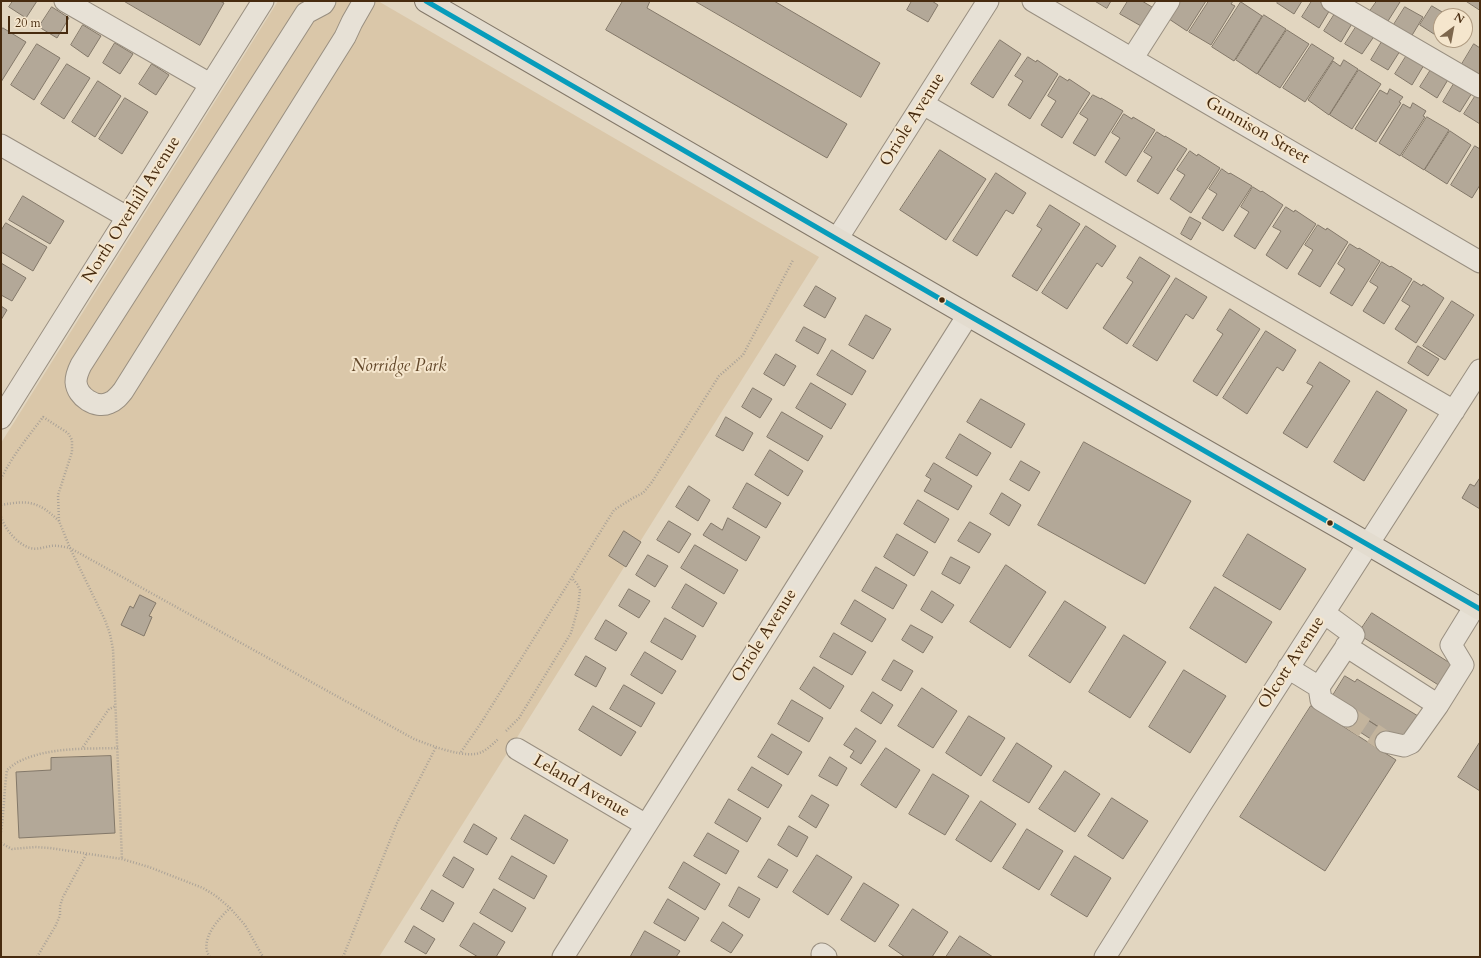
<!DOCTYPE html>
<html>
<head>
<meta charset="utf-8">
<style>
	body { margin:0 }
	#map { position:relative; width:1481px; height:958px; overflow:hidden; background:#e2d6c0; font-family:Cardo,serif }
	canvas { display:block }
	.frame { position:absolute; inset:0; border:2px solid #472b0f; pointer-events:none }
	.north { position:absolute; left:1433px; top:8px; width:40px; height:40px; box-sizing:border-box; background:#f5e6cd; border:1px solid #af9b81; border-radius:50%; rotate:32deg; font-size:11px; font-weight:700; line-height:16px; text-align:center; color:#472b0f }
	.north::after { content:''; display:block; margin:auto; width:14px; height:18px; background:#7d674d; clip-path:polygon(50% 0,100% 100%,50% 72%,0 100%) }
	.scale { position:absolute; left:8px; top:16px; width:60px; height:18px; box-sizing:border-box; border:2px solid #472b0f; border-top:0; padding-left:5px; font-size:12px; line-height:14px; white-space:nowrap; color:#472b0f; -webkit-text-stroke:3px #f5e6cd; paint-order:stroke }
</style>
</head>
<body>
<div id="map">
<canvas width="1481" height="958"></canvas>
<div class="frame"></div>
<div class="north">N</div>
<div class="scale">20 m</div>
</div>
<script>
const context = document.querySelector('canvas').getContext('2d');
context.lineJoin = 'round';
function fill(path, color) {
  context.fillStyle = color;
  context.fill(path, 'evenodd');
}
function strokePath(path, color, width, dash) {
  context.strokeStyle = color;
  context.lineWidth = width;
  context.lineCap = dash ? 'butt' : 'round';
  context.setLineDash(dash || []);
  context.stroke(path);
}
function drawText(font, color, halo, rows, align = 'center') {
  context.font = font + ' Cardo,serif';
  context.lineWidth = 4;
  context.setLineDash([]);
  context.textBaseline = 'middle';
  context.strokeStyle = halo;
  context.fillStyle = color;
  for (const [text, x, y, turn = 0] of rows) {
    context.save();
    context.translate(x, y);
    context.rotate((+turn || 0) * Math.PI / 180);
    context.textAlign = isNaN(turn) ? turn : align;
    if (halo) context.strokeText(text, 0, 0);
    context.fillText(text, 0, 0);
    context.restore();
  }
}
fill(new Path2D(`
	M278,1H378L819,257L379,957H1V443Z`), '#dac7a9');
const building = new Path2D(`
	M13,1H37L26,18L9,7Z
	M124,1H220L224,3L200,45Z
	M623,1H650L647,8L847,124L827,158L606,30Z
	M695,1H774L880,63L861,97Z
	M912,1H932L938,5L928,22L907,10Z
	M1095,1H1111L1107,8Z
	M1128,1H1142L1152,7L1141,26L1120,14Z
	M1176,1H1206L1187,31L1166,17Z
	M1209,1H1233L1231,4L1235,6L1211,45L1189,32Z
	M1279,1H1302L1294,14L1277,3Z
	M1312,1H1319L1331,8L1319,28L1302,17Z
	M1377,1H1398L1400,2L1388,21L1370,11Z
	M1466,1H1480V10Z
	M1241,2L1262,16L1234,61L1212,47Z
	M1432,6L1449,16H1441V30L1437,36L1420,25Z
	M52,7L69,18L57,38L39,27Z
	M1405,7L1423,17L1411,37L1393,26Z
	M1336,12L1353,22L1341,42L1324,31Z
	M1264,15L1286,29L1257,74L1236,60Z
	M1358,24L1375,35L1362,54L1345,44Z
	M83,25L101,36L88,57L71,45Z
	M3,28L26,42L1,82V31Z
	M1287,30L1309,44L1280,88L1258,74Z
	M1000,40L1021,54L993,98L971,84Z
	M1383,40L1400,51L1388,70L1371,60Z
	M115,43L133,54L120,74L103,63Z
	M37,44L60,58L34,100L11,85Z
	M1312,44L1334,58L1305,102L1283,88Z
	M1474,44L1480,48V73L1479,74L1462,64Z
	M1407,55L1424,65L1412,85L1395,74Z
	M1028,57L1036,62L1037,60L1058,74L1030,119L1008,105L1023,81L1015,76Z
	M1344,60L1358,69L1329,115L1308,100L1333,61L1340,66Z
	M67,64L90,78L64,119L41,104Z
	M152,64L169,75L156,95L139,84Z
	M1432,68L1449,78L1437,98L1420,87Z
	M1359,70L1381,84L1352,129L1330,115Z
	M1060,76L1068,81L1069,79L1090,93L1062,138L1041,125L1056,101L1048,96Z
	M98,81L121,96L95,137L72,122Z
	M1455,82L1472,93L1460,112L1443,102Z
	M1390,89L1403,97L1399,102L1401,103L1376,142L1355,129L1380,90L1387,94Z
	M1093,95L1101,99V98L1123,111L1095,156L1073,143L1088,119L1080,114Z
	M1476,95L1480,97V124L1464,114Z
	M125,98L148,112L122,154L99,139Z
	M1413,103L1426,111L1423,116L1425,117L1400,156L1379,143L1403,104L1410,108Z
	M1124,114L1132,119L1133,117L1155,130L1126,176L1105,162L1120,138L1112,133Z
	M1427,117L1449,130L1424,170L1402,156Z
	M1450,131L1471,145L1447,184L1425,170Z
	M1157,132L1165,137V136L1187,149L1158,194L1137,181L1152,157L1144,152Z
	M1475,146L1480,149V185L1472,198L1451,185Z
	M940,150L986,179L946,240L900,210Z
	M1190,151L1197,156L1198,154L1220,168L1191,213L1170,199L1185,175L1177,170Z
	M1222,169L1229,174L1230,173L1252,186L1223,231L1202,218L1217,194L1209,189Z
	M996,173L1026,193L1013,214L1006,210L977,256L953,241Z
	M1253,187L1261,192L1262,191L1283,205L1255,249L1234,236L1249,212L1241,207Z
	M23,196L64,221L50,244L9,220Z
	M1050,205L1080,224L1037,291L1012,276L1042,229L1037,226Z
	M1286,207L1294,212L1295,210L1316,224L1287,269L1266,255L1281,231L1273,227Z
	M1190,217L1201,223L1191,240L1181,234Z
	M6,223L47,247L33,271L1,252V231Z
	M1318,225L1326,230L1327,228L1348,242L1320,287L1298,274L1313,250L1305,245Z
	M1086,226L1116,246L1102,267L1097,263L1067,309L1042,293Z
	M1350,244L1358,249L1359,248L1380,261L1352,306L1330,293L1345,269L1338,264Z
	M1140,257L1170,276L1127,344L1103,328L1133,282L1127,278Z
	M1382,262L1390,267L1391,266L1412,279L1384,324L1363,311L1378,287L1370,282Z
	M1,263L26,278L12,301L1,295Z
	M1176,278L1207,297L1193,319L1186,314L1157,361L1133,346Z
	M1414,281L1422,286L1423,284L1444,298L1416,343L1395,329L1410,306L1402,301Z
	M816,286L836,298L825,318L804,306Z
	M1452,301L1474,315L1445,360L1423,346Z
	M1,306L7,310L1,320Z
	M1230,309L1260,329L1217,396L1193,381L1223,334L1217,330Z
	M866,315L891,329L873,359L849,345Z
	M804,327L826,339L818,354L796,341Z
	M1266,331L1296,350L1283,371L1277,367L1247,414L1223,398Z
	M1418,346L1439,359L1428,376L1408,363Z
	M832,350L866,371L852,395L817,375Z
	M776,354L796,366L784,386L764,374Z
	M1320,362L1350,381L1307,448L1283,433L1313,386L1307,383Z
	M811,383L846,404L831,429L796,408Z
	M753,388L772,399L760,418L742,407Z
	M1377,391L1407,410L1364,481L1334,462Z
	M981,399L1025,424L1011,448L967,422Z
	M782,412L823,436L808,461L767,437Z
	M726,417L753,433L743,451L716,436Z
	M960,434L991,453L977,476L946,458Z
	M1084,442L1191,501L1145,584L1038,525Z
	M770,450L803,471L788,496L755,475Z
	M1021,461L1040,472L1029,491L1010,480Z
	M934,463L972,486L958,510L924,491L931,479L926,476Z
	M1480,478V509L1462,498L1470,484L1474,486Z
	M747,483L781,503L766,528L733,508Z
	M689,486L710,500L698,521L676,507Z
	M1002,493L1021,505L1009,526L990,514Z
	M918,500L949,519L935,543L904,524Z
	M728,518L760,537L746,561L703,535L711,523L722,530Z
	M669,521L691,534L679,553L657,540Z
	M970,522L991,534L979,553L958,541Z
	M624,531L641,542L626,567L609,556Z
	M897,534L928,552L914,576L884,557Z
	M1248,534L1306,569L1280,610L1223,576Z
	M695,545L738,570L724,594L681,568Z
	M648,555L668,566L655,587L636,575Z
	M951,557L970,567L960,584L942,574Z
	M1006,565L1046,592L1010,648L970,622Z
	M876,567L907,585L893,609L862,591Z
	M686,584L717,603L703,627L672,608Z
	M1215,587L1272,622L1246,663L1190,628Z
	M629,589L650,601L639,618L619,606Z
	M932,591L954,605L942,623L921,610Z
	M140,595L156,603L149,616L152,617L144,636L121,625L130,606L133,608Z
	M855,600L886,619L872,642L841,624Z
	M1065,601L1106,627L1070,683L1029,656Z
	M1372,613L1453,665L1440,686L1358,634Z
	M665,618L696,636L682,660L651,642Z
	M606,620L627,633L616,651L595,639Z
	M911,625L933,637L923,653L902,640Z
	M834,633L866,652L852,675L820,657Z
	M1124,635L1166,662L1130,718L1089,692Z
	M645,652L676,671L662,694L631,675Z
	M586,656L606,668L596,687L575,675Z
	M894,660L913,671L901,691L882,680Z
	M814,667L844,686L830,709L800,689Z
	M1184,670L1226,696L1190,753L1149,727Z
	M1345,676L1355,682L1357,679L1418,716L1405,736L1391,735L1332,697Z
	M624,685L655,703L641,727L610,709Z
	M922,688L957,711L933,748L898,726Z
	M873,692L893,705L881,724L861,711Z
	M792,700L823,718L809,742L778,724Z
	M593,706L636,732L621,756L579,730Z
	M1311,706L1396,760L1325,871L1240,817Z
	M1351,709L1391,735L1383,747L1343,721Z
	M969,716L1005,738L981,776L946,753Z
	M856,728L876,741L861,764L850,757L854,751L844,745Z
	M772,734L802,752L788,775L758,757Z
	M1480,742V791L1458,777Z
	M1017,743L1052,766L1029,803L993,781Z
	M886,748L920,770L896,808L861,785Z
	M111,756L115,833L19,838L16,772L51,770V758Z
	M830,757L847,768L837,786L819,776Z
	M752,767L782,785L768,808L738,790Z
	M1065,771L1100,794L1075,832L1039,809Z
	M933,774L969,796L945,835L909,814Z
	M812,795L829,805L816,828L799,817Z
	M1112,798L1148,821L1123,859L1088,836Z
	M729,799L761,818L747,842L715,823Z
	M981,801L1016,824L991,862L956,840Z
	M525,815L568,840L554,864L511,839Z
	M474,824L497,838L487,855L464,842Z
	M789,826L808,837L797,857L778,845Z
	M1027,829L1063,851L1039,890L1003,868Z
	M708,833L739,851L726,874L694,856Z
	M817,855L852,877L828,915L793,892Z
	M512,856L547,876L534,899L499,879Z
	M1075,856L1111,878L1087,917L1051,895Z
	M454,857L474,869L463,888L443,876Z
	M769,859L788,870L777,888L758,877Z
	M684,862L720,884L705,910L669,888Z
	M864,883L899,905L875,942L841,920Z
	M739,887L760,899L749,918L729,906Z
	M494,889L526,908L512,932L480,913Z
	M432,890L454,903L443,922L421,909Z
	M668,899L699,918L685,941L654,923Z
	M913,909L948,932L932,957H905L889,946Z
	M723,922L743,935L731,953L711,941Z
	M474,923L505,942L496,957H478L460,946Z
	M414,926L435,939L426,954L405,942Z
	M645,931L680,951L676,957H633L631,956Z
	M960,936L993,957H946Z`);
fill(building, '#b3a898');
strokePath(building, '#837869', 1);
strokePath(new Path2D(`
	M1347,716L1386,742`), '#c3b49d', 21, [21, 10]);
const minor = new Path2D(`
	M65,1L210,84
	M325,1L323,4L306,13L81,365C78,371 76,376 76,382C77,397 96,409 109,403C115,401 119,396 123,391L345,37L352,22L364,1
	M1033,1L1480,262
	M1332,1L1480,87
	M1132,59L1169,1
	M923,104L1454,411
	M1,145L127,217
	M837,239L988,1
	M1,418L263,1
	M1346,646L1438,705L1463,665L1451,645L1475,606
	M1288,668L1319,687L1354,635L1324,613
	M1319,687L1321,700L1347,716
	M1386,742L1404,746L1411,743L1438,705
	M517,749L646,825
	M822,954L826,957
	M563,957L968,315
	M1105,957L1200,806L1480,370`);
const major = new Path2D(`
	M426,1L968,315L1344,530L1480,609`);
strokePath(minor, '#998f80', 23);
strokePath(major, '#837869', 24);
strokePath(new Path2D(`
	M1,479C12,456 28,437 43,417L68,433L72,440V452L58,495L59,521L70,548L105,620L110,634L113,649L122,859
	M1,505C29,500 38,501 59,521
	M1,517C5,529 17,544 30,548C37,550 44,547 51,546C57,545 64,547 70,548L414,739C430,745 457,756 475,754C484,753 492,745 498,739
	M506,731L519,718L571,633L578,608L580,590L577,584L572,578
	M83,747L109,709L116,706
	M461,752L481,723L614,510L633,498L643,493L652,482L719,376L743,355L793,260
	M1,832C4,812 4,791 7,770C11,767 15,763 20,761C50,747 85,749 118,748
	M1,843L12,849L35,847L50,848L122,859L149,867L203,888L216,896L230,908L245,925L263,957
	M37,957L56,925L60,915V906L63,897L87,853
	M210,957C198,941 219,918 230,908
	M343,957L397,823L436,747`), '#aaa297', 2.5, [1, 2]);
strokePath(minor, '#e7e1d6', 21);
strokePath(major, '#e3dccf', 22);
strokePath(new Path2D(`
	M426,1L968,315L1480,609`), '#079cbb', 5);
for (const [x, y, r, color] of [
	[942,300,3.5,"#472b0f"],
	[1330,523,3.5,"#472b0f"]
]) {
  const dot = new Path2D();
  dot.arc(x, y, r, 0, 2 * Math.PI);
  context.fillStyle = color;
  context.fill(dot);
  strokePath(dot, '#f5e6cd', 1.5);
}
drawText('17px', '#472b0f', '#f5e6cd', [
	["Oriole Avenue",913,120,-58],
	["Gunnison Street",1257,131,30],
	["North Overhill Avenue",132,210,-58],
	["Oriole Avenue",765,636,-58],
	["Olcott Avenue",1292,663,-57],
	["Leland Avenue",581,787,30]
]);
drawText('italic 17px', '#63482a', '#f5e6cd', [
	["Norridge Park",399,367]
]);
</script>
</body>
</html>
